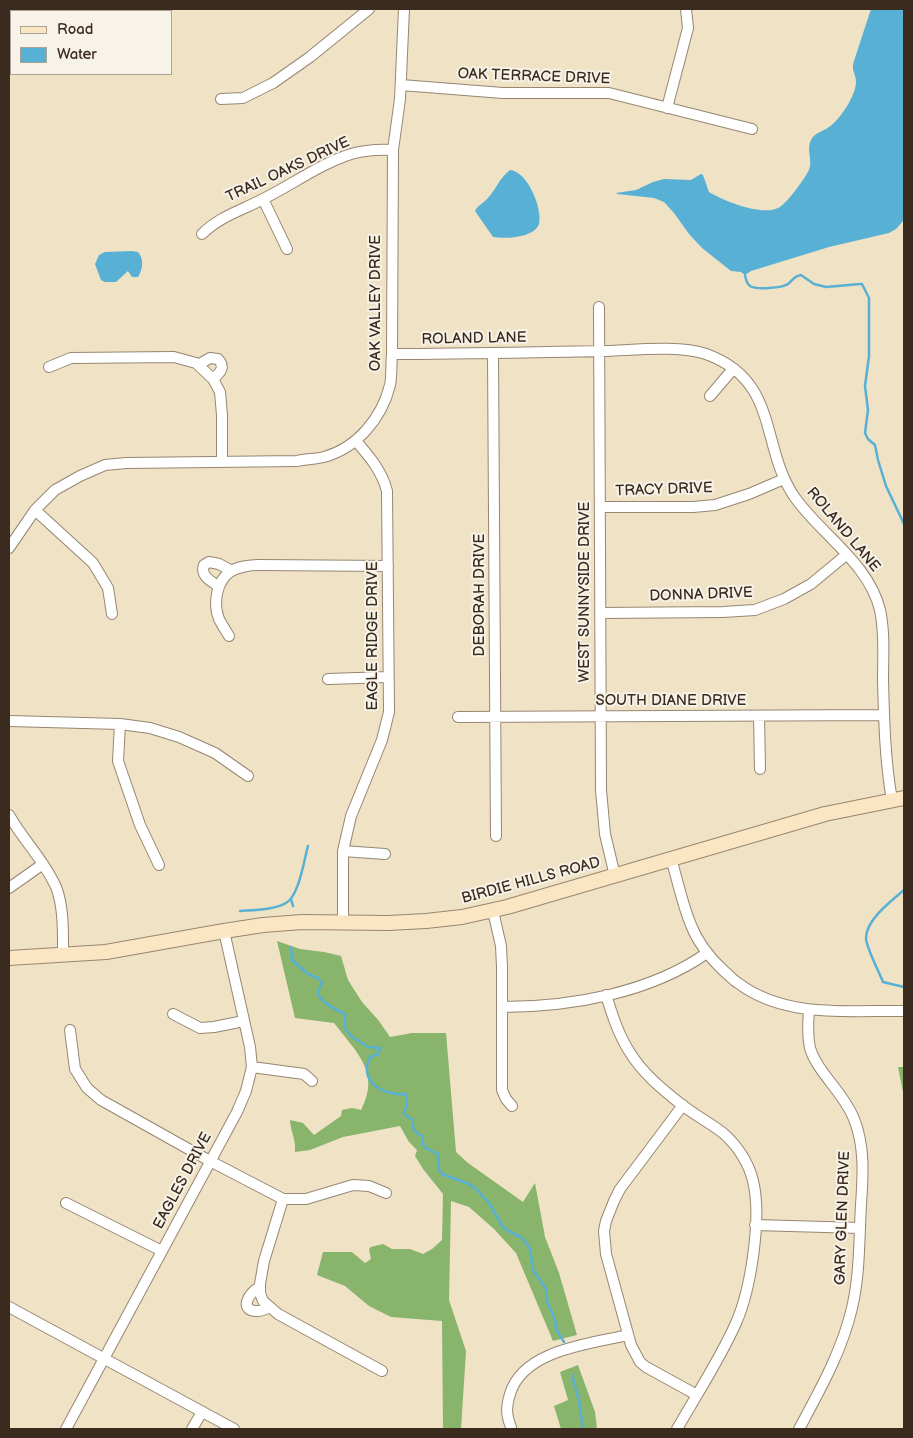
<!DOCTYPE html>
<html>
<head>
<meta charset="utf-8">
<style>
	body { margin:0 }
	#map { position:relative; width:913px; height:1438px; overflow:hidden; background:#f0e2c5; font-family:"Balsamiq Sans",sans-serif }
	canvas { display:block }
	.frame { position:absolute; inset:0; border:10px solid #3b2a1e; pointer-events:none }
	.legend { position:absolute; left:10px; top:10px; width:162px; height:65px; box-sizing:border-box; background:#f7f3e8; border:1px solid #aca397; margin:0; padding:6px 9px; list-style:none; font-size:15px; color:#3b2a1e }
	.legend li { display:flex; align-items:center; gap:10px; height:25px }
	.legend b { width:25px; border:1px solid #aca397 }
</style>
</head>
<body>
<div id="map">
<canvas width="913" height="1438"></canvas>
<div class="frame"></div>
<ul class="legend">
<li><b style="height:6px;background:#fbe6c4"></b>Road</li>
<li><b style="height:14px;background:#58b0d5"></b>Water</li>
</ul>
</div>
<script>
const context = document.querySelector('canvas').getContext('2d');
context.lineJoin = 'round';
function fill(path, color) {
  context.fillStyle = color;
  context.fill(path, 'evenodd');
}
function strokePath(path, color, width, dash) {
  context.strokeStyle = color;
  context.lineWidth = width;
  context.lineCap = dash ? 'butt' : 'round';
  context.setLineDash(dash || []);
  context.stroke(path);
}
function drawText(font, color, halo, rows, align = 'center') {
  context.font = font + ' "Balsamiq Sans",sans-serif';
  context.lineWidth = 4;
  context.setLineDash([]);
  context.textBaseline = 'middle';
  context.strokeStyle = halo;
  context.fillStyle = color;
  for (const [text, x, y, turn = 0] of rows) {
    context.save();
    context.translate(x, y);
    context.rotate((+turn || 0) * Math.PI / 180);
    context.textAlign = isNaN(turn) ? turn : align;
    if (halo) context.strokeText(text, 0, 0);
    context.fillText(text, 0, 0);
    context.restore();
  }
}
fill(new Path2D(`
	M277,941L300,949L324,952L341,956L348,980L362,1002L379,1021L390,1037L412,1033H446L456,1152L468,1163L523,1202L535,1183L545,1237L559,1273L577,1335L553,1341L516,1253L494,1229L469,1207L451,1201L449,1300L466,1351L461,1429H443L442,1321L391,1317L369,1306L345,1286L317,1275L323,1252H352L365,1263L371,1259L369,1249L371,1247L383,1244L392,1249H410L423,1254L432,1249L442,1240L443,1194L423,1169L415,1156L417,1150L409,1142L400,1126L343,1137L310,1150L295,1152C296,1139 291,1133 290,1120L303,1123L314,1135L341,1116L342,1110L352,1108L361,1110C381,1072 356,1052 334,1023L295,1018Z
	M898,1067H904V1097Z
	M578,1365L595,1412L597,1429H561L554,1406L568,1400L560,1372Z`), '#88b46c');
fill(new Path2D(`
	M871,9H904V220L896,229L889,233L829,247L751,271L745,275L741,272L731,271L702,248L689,234L674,213L664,202L654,198L617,194L616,193L636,190L653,182L664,179L691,180L701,174L703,175L709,192C724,201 761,216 778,208C786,205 805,178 809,170C813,161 806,149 811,140C814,133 824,131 829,127C840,120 856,95 856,82C856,75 852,71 853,64Z
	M510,170C527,171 543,208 539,224C534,238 505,239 493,237L475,211C478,205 482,204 487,199C496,190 499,178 510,170Z
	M132,251L138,252C144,259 143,269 138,277H132L128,271L116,282H105L101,280L95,264L99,255L105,252Z`), '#58b0d5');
strokePath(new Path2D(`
	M745,275C746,279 746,283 750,286C756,290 782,288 788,284C793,280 794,276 801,275L814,284L826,287L860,284H862L869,298V356L865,386L868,410L865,433L868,439L875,445L878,460L886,486L904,524
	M904,890C891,901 866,920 866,938C866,947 879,972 883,982L904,987
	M291,899L293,906
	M240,911C254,910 274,910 286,903C299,896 304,860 308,846
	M291,947L292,960L308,974L318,978L322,983L319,989L318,995C326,1005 333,1008 345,1014V1029L351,1036L368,1047L380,1048L378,1054L370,1057C358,1082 384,1096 406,1094L407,1106L404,1113L406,1116L412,1119C413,1127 413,1132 422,1136L424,1147L438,1154L439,1170L442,1174L469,1184L475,1188L489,1203L503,1227L508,1231L521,1237L527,1244L530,1250L533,1270L546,1289L547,1301L555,1320L556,1329L564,1342
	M572,1375L579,1401L583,1429`), '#58b0d5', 2.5);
const minor = new Path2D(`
	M401,85L503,93H609L752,129
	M221,99L243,98L273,83L310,57L369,9
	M667,108L688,28L686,9
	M263,199L287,249
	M202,234C220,216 243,210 265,198C293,184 320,164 351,154C365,150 378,149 393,150
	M599,307L601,790L605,834L615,876
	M392,354C464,354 536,352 607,351C635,350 680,345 706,354C781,381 759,448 796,499C823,536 869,564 880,610C885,633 883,658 883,680C884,720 885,761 892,800
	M493,354L496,836
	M198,365L210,358L218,359C226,367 220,373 213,379
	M49,367L71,358L174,357L196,363L213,379L220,392L222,415V462
	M710,396L733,369
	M600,507H693L715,505L749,494L784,479
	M35,510L93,563L108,588L112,614
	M9,548L35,510L55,490L80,476L105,465L126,463L297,461C306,459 316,459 324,457C357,448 382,418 390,385C392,376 391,364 392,354L393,150L400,99L404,9
	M218,586C211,581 200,576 204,565L209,562L219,564L232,571
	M600,613L723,612L755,610L784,599L811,584L846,555
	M229,636C226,631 222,625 219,619C213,604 216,581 231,571C238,567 250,565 258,565L388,566
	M328,679L388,677
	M759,716L760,769
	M458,717L884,715
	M9,721L120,724L150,728L179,737L215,753L248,776
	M120,724L118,761L140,825L159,865
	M9,815C23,840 44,860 56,887C64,907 63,934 63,956
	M343,851L385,854
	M671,859C678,881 682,904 691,925C698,943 710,958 724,971C729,975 733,980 738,983C786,1019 849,1010 904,1011
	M9,888L43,864
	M493,911L501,946L502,967V1090L506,1099L512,1106
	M343,923V851L351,816L382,740L389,712L387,491C382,471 369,456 356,441
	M606,995C612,1014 618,1034 629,1051C642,1073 663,1090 682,1105C695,1115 710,1123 723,1133C737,1145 749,1163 753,1181C762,1217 751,1289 736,1323C720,1359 697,1394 677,1429
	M502,1007C571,1007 650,993 707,953
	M173,1014L200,1028L214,1027L244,1021
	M70,1030L75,1069L87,1088L101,1100L210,1161L283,1199H306L353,1185L369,1186L386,1193
	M252,1067L304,1074L312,1081
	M683,1105L620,1189L614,1201L606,1221L604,1231L606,1254L631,1345L640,1362L646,1367L697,1395
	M283,1199L264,1261L260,1284V1293L263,1301L278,1314L382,1371
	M66,1203L162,1251
	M755,1225L860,1228
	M260,1287C247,1293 239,1312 258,1311C262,1311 266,1309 270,1307
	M9,1307L234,1429
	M511,1427C506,1415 506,1407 510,1394C523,1350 589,1344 628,1335
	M66,1429L237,1112L246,1091L252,1067L250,1047L224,931
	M192,1429L202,1412
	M799,1429C820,1390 842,1351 852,1308C860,1274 859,1239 861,1205C863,1176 865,1146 854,1119C844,1093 817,1072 810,1048C807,1035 808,1022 809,1010`);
const secondary = new Path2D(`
	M9,958L106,952L224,931L263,925L302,922L388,923L426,921L462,917L507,907L825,814L904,798`);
strokePath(minor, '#968672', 12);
strokePath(secondary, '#968672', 16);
strokePath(minor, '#fff', 10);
strokePath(secondary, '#fbe6c4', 14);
drawText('15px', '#3b2a1e', '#f7f3e8', [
	["OAK TERRACE DRIVE",534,77,2],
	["TRAIL OAKS DRIVE",288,170,-25],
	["OAK VALLEY DRIVE",376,303,-90],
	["ROLAND LANE",474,339,-1],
	["TRACY DRIVE",664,490,-2],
	["ROLAND LANE",843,530,50],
	["WEST SUNNYSIDE DRIVE",585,592,-90],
	["DEBORAH DRIVE",480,595,-90],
	["DONNA DRIVE",701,595,-2],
	["EAGLE RIDGE DRIVE",373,636,-90],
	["SOUTH DIANE DRIVE",671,701],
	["BIRDIE HILLS ROAD",531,881,-15],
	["EAGLES DRIVE",183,1181,-62],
	["GARY GLEN DRIVE",843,1218,-88]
]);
</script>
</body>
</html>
